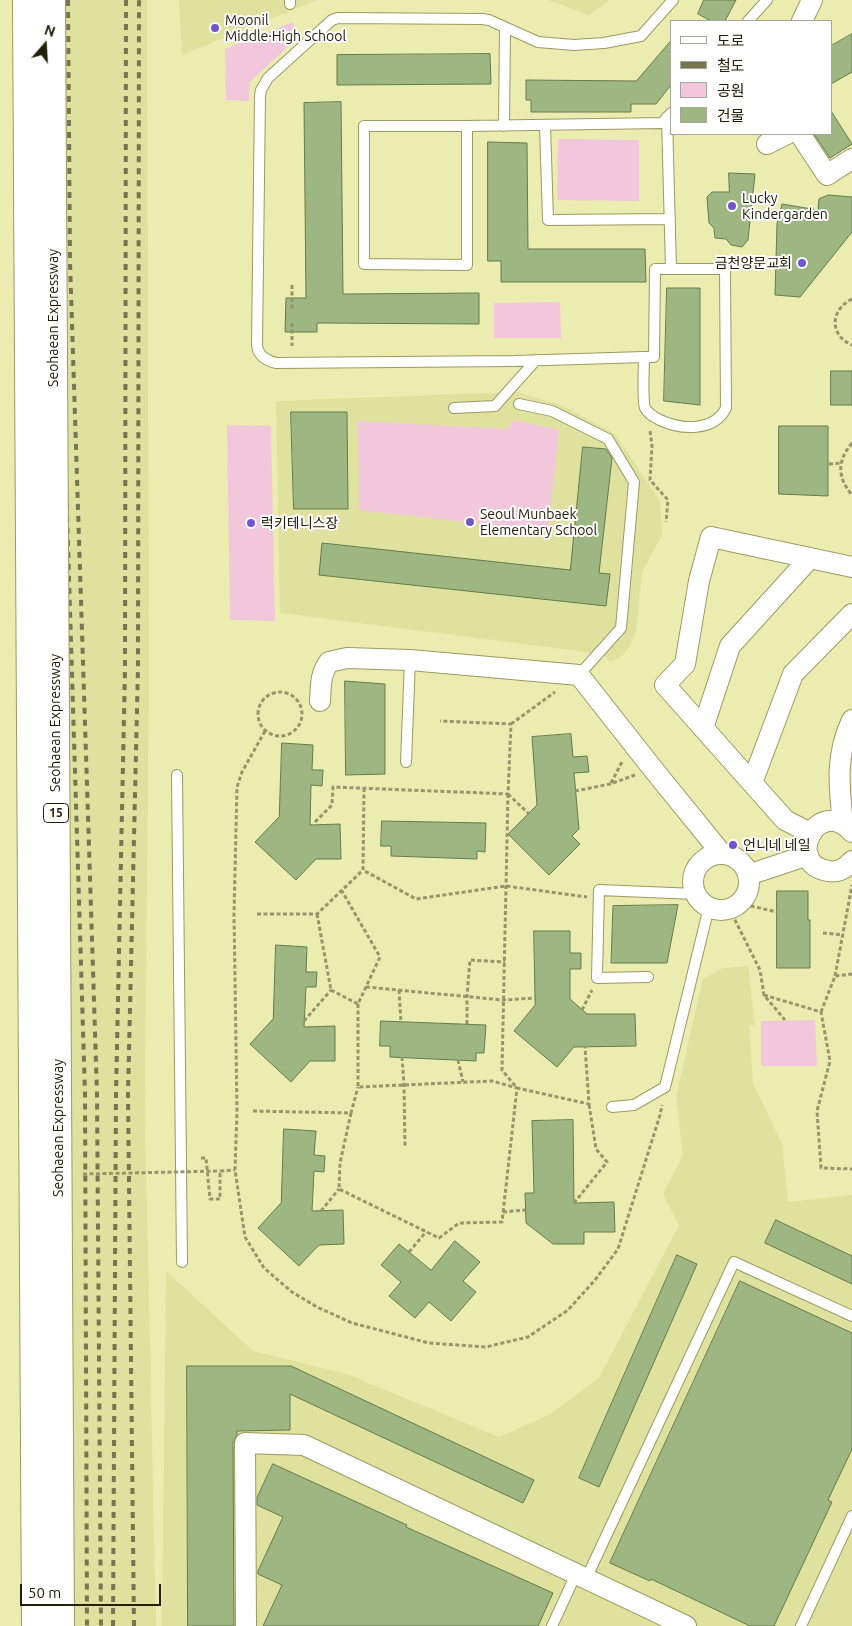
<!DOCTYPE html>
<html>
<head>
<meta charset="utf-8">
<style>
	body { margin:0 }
	#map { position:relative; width:852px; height:1626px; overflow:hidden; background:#ebecb0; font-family:Ubuntu,"Noto Sans KR",sans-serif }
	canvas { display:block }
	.legend { position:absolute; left:670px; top:20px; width:162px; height:115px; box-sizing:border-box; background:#fff; border:1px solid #a6a69d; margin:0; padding:6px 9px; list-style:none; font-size:15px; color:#21210a }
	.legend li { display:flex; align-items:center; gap:10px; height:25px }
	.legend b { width:25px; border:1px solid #a6a69d }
	.north { position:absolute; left:20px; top:20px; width:50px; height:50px; -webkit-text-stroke:4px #fff; paint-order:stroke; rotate:19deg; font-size:14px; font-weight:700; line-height:20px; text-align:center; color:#21210a }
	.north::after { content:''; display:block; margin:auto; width:18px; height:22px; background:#21210a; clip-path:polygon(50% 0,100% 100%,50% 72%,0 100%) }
	.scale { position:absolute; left:20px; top:1584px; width:141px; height:22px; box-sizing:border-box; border:2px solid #21210a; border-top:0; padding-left:6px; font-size:15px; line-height:18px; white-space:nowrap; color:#21210a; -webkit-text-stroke:4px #fff; paint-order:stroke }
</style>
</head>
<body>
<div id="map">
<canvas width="852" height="1626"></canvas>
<ul class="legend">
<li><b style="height:6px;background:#fff"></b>도로</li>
<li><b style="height:6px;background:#767650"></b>철도</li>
<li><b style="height:14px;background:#f2c7db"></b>공원</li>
<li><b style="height:14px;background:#9db682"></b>건물</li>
</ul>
<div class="north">N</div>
<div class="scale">50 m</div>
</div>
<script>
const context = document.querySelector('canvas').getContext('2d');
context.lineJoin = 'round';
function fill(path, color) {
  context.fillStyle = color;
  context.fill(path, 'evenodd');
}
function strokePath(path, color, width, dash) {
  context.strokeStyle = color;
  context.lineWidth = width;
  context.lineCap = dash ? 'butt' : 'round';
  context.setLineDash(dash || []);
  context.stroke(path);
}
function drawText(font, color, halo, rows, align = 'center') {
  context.font = font + ' Ubuntu,"Noto Sans KR",sans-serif';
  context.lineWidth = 4;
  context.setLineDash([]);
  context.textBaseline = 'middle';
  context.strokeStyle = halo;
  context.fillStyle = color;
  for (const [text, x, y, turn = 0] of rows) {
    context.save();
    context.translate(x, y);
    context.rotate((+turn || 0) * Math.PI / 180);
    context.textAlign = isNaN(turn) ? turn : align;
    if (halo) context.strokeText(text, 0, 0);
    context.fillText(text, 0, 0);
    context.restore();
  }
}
fill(new Path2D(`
	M45,0H147L149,668L145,1114L156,1626H69Z
	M179,0H317L182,55Z
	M548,0H610L589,15Z
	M517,392L563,406L615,434L660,501L662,535L642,572L636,631L629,647L622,656L610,662L603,654L280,613L276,401Z
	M748,966L755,1025H749L753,1083L782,1144L788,1202L852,1195V1626H162L166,1271L253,1351L347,1374L499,1437L549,1415L599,1378L679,1225L663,1194L683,1155L676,1096L703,979L723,968Z`), '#dfe19e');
fill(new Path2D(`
	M293,22L295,40L250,82L249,101L226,100L225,49Z
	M558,139L639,140V201L557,200Z
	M560,302L561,338H494V303Z
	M514,420L559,430L548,531L359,510L358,421L506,429Z
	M227,425L271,426L275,621L230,620Z
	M815,1020L817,1066H761V1021Z`), '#f2c7db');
const building = new Path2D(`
	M704,0H736L725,21H711L698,14Z
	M852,34V72L831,84V46Z
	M671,41V85L656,104H631V112H531V100H526V80L636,81Z
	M490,54L491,84L337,85V55Z
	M341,102L343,294L479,293V324L317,323V332H285L286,298H306L304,103Z
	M831,111L852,144L830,158L814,134H831Z
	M488,142L527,143L528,249H645L646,282H501V261H488Z
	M729,173L755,174L748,240L742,247L731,245L726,239L715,238L714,228L709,223L707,197L712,192H729Z
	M829,195L852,197V232L800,297L775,295L777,224L782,204L818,210L819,199Z
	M667,288H700V405L664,401Z
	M831,371H852V405H831Z
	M291,412H347L348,509H294Z
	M779,426H828V496L779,494Z
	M583,447L606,449L612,458L599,573L610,574L606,606L319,575L322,543L570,570Z
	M345,681L385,684V774L346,775Z
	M571,734L573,757L587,756L589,772L574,773L579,829L572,836L580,844L549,875L508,834L537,805L532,737Z
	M282,743L313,745L312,770H323L322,786L311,785L310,825L340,824L341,859H316L296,880L255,842L279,817Z
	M382,821L486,823L485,852L477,851V859L391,856V846H381Z
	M777,891H808V920H810V968H777Z
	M678,905L667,963H611L613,906Z
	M534,931H570V953H581V969H570V999L587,1014H635L636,1046L574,1047L557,1067L514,1031L535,1005Z
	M276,945L307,947L306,972H317L316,987H306L304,1027L335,1026V1061H310L291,1082L250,1044L273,1019Z
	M381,1021L486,1025L484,1053H476V1061L390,1057V1046H380Z
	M573,1120L574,1203L614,1202L615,1232H584V1244H553L526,1223L525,1193H534L532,1121Z
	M284,1129L316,1131L314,1155L325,1156L324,1172L314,1171L312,1211L343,1210L344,1244L319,1245L299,1266L258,1228L281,1203Z
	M776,1220L852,1256V1284L765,1243Z
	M455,1241L480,1262L463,1281L476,1292L451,1321L429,1302L415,1318L389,1296L401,1282L381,1265L399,1244L431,1270Z
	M677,1255L697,1264L599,1487L579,1478Z
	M740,1281L852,1333V1449L828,1500L832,1502L774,1626H750L651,1579L650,1581L610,1563Z
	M187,1366H291L534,1480L523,1503L290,1394V1430L237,1431V1435L233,1443L234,1626H188Z
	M273,1464L407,1525L406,1527L553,1593L538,1626H263L282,1585L258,1574V1571L283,1517L257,1505V1498Z`);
fill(building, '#9db682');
strokePath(building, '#647c4a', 1);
const lane = new Path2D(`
	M290,0V4
	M748,21L767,0
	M667,117L671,269
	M545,125L548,220L670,219
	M467,126V265L364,264V126H467L662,123L671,113
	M504,126L505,27
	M644,357H654L655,269H725L726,408C714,432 681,430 660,420C654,417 648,414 645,408C642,399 644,368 644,357L514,361L276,363C266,360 258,356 257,345L260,96L261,90L268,78L332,20L338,18L482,19L489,20L538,42L574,45L604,43L641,36L673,0
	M519,404L552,411L608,439L634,482L621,628L579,675
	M454,408L495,406L536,360
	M406,762L410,660
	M177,775L182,1262
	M648,977L597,978L599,890L696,894
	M612,1107L634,1105L665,1087L709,907
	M586,1579L734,1262L852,1316
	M552,1626L576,1574
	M801,1626L852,1516`);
const street = new Path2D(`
	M802,21L812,0
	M800,134L827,175L852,159
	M767,144L787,134
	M320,701C321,686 320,674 329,662L347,658L410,660L579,675L653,769L722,854
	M703,728L730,646L809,559
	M752,783L793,674L852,614
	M843,824C839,787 835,755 852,720
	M852,832C818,794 783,864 828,871C838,873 846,868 852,861
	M810,833L785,820L665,685L685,664L699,581L711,537L852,567
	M693 882a28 28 0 1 1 56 0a28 28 0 1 1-56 0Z
	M748,875L808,855
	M246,1626L245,1443L304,1445L686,1626`);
strokePath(lane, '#9a9b62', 12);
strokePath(street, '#9a9b62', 22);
strokePath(new Path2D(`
	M292,285V309
	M852,299C830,310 829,335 852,345
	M292,323V346
	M650,431L652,445L650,480L668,500L666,522
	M852,443C837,461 837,477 852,495
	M829,464L841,463
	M258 714a22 22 0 1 1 44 0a22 22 0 1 1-44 0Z
	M511,724L555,692
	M265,731L242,772L237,787L234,914L237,1111L235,1170L245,1237L264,1268L292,1292L317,1307L352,1323L429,1343L486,1347L528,1337L568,1310L595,1280L618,1249L660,1115L662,1105
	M611,783L623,760
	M364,788L363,870L416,899L506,886L587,897
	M575,791L610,784L635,775
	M508,794L502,1070L517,1088L589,1104L585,1046
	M508,794L529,814
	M315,822L332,805L333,787L508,794L511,724L440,721
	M738,903L777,912
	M729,908L760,970L764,995L785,1020
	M257,914H317L363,870
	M317,914L331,990
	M823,933L844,935
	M835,976L852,885
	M366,987L503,1000L535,998
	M331,990L358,1004L380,957L342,891
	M399,990L401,1022
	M764,995L821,1012L830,1061L817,1111L821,1168L852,1169
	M582,1010L592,990
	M821,1012L835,976L852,974
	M304,1021L331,990
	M467,1024V996L470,960L505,962
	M402,1057L404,1085L405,1146
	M458,1060L463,1082
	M253,1111L351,1113L358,1087
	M351,1113L340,1163L339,1189L439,1238L459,1223L502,1222L517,1088L492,1081L358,1087V1004
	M201,1158H206L210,1199H220V1171L235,1170
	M574,1203L607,1162L596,1149L589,1104
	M321,1211L339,1189
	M503,1212L525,1210
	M409,1252L426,1232`), '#95966a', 3, [4, 2.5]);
strokePath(lane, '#fff', 10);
strokePath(street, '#fff', 20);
strokePath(new Path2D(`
	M57,0L59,256L85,1094L87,1626
	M68,0L70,262L97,1093L101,1626
	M113,1626L116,1094L125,669L126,0
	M134,1626L128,1094L138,667L139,0`), '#767650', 4, [6, 6]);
const highwayBridge = new Path2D(`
	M27,0L36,1626
	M51,0L60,1626`);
strokePath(highwayBridge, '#9a9b62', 30, []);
strokePath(new Path2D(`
	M83,1174L220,1171`), '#95966a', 3, [4, 2.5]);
strokePath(highwayBridge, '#fff', 28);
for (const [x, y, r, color] of [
	[215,28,5,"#7056cf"],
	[732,206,5,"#7056cf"],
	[802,263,5,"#7056cf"],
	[470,522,5,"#7056cf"],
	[251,523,5,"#7056cf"],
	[733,845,5,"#7056cf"]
]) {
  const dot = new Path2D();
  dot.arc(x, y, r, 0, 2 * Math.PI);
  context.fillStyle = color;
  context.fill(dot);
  strokePath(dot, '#fff', 2);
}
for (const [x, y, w] of [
	[56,813,25]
]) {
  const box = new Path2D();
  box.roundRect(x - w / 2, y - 9.5, w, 19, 4);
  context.fillStyle = '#fff';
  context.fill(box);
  strokePath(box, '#21210a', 1);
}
drawText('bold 12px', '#21210a', null, [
	["15",56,813]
]);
drawText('14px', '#21210a', '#fff', [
	["Moonil",225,20],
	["Middle·High School",225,36],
	["Lucky",742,198],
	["Kindergarden",742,214],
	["금천양문교회",792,263,"right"],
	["Seoul Munbaek",480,514],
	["Elementary School",480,530],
	["럭키테니스장",261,523],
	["언니네 네일",743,845]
], 'left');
drawText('14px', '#21210a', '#fff', [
	["Seohaean Expressway",53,318,-90],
	["Seohaean Expressway",55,723,-90],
	["Seohaean Expressway",58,1128,-90]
]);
</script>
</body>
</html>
